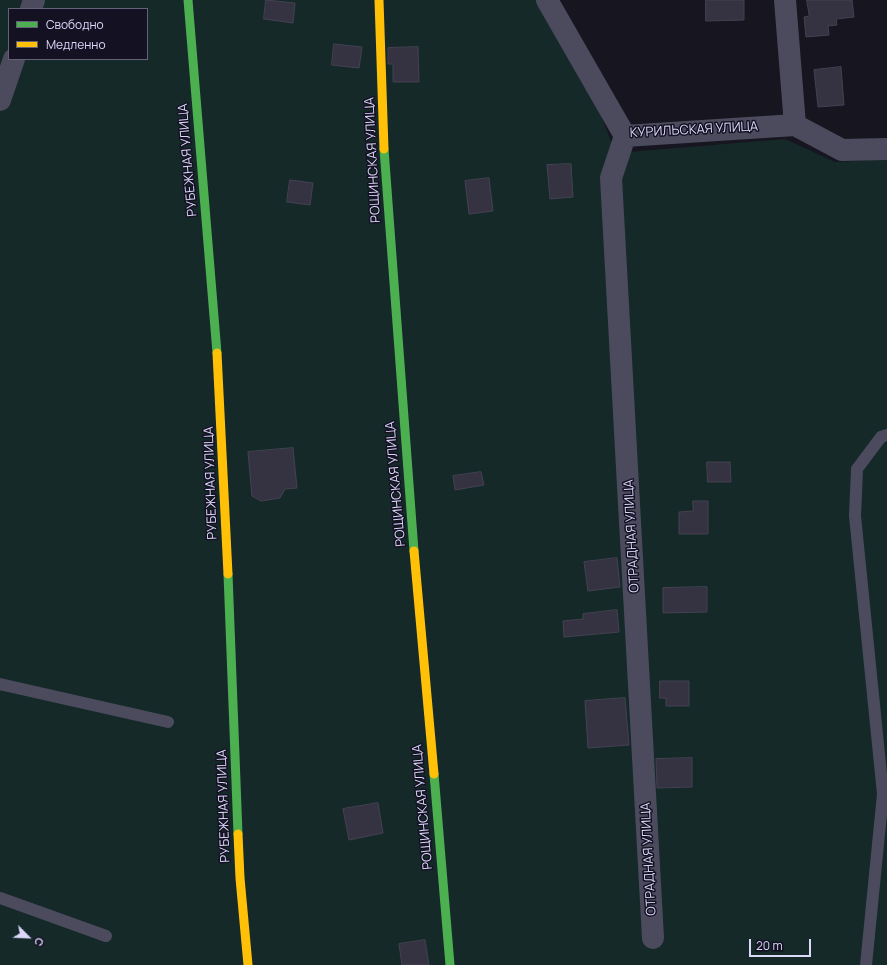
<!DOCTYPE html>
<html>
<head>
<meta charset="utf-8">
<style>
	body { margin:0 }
	#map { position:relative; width:887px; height:965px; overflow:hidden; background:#17151f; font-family:Manrope,sans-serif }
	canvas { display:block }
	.legend { position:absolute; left:8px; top:8px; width:140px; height:52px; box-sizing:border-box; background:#141123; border:1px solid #646179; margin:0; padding:5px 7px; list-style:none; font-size:12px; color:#dbd8fa }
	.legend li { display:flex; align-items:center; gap:8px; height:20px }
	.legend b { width:20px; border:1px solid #646179 }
	.north { position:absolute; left:8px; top:917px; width:40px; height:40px; -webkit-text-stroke:3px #141123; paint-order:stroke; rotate:114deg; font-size:11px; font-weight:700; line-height:16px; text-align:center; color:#dbd8fa }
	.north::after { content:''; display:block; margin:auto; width:14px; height:18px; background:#dbd8fa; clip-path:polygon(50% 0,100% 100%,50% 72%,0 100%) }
	.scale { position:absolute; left:749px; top:939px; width:62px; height:18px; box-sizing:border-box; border:2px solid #dbd8fa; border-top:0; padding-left:5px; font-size:12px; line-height:14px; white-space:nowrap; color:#dbd8fa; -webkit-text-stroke:3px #141123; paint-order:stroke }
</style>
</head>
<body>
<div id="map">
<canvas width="887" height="965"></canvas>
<ul class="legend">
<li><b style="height:5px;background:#4caf50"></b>Свободно</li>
<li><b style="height:5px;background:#ffc107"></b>Медленно</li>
</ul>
<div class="north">С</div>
<div class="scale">20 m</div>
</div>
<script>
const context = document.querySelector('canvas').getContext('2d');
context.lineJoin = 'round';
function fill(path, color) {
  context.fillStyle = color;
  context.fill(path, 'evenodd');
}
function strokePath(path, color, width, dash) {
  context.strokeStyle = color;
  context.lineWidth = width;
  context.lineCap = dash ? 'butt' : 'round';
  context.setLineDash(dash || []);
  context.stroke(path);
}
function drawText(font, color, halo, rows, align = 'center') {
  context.font = font + ' Manrope,sans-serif';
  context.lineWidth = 3;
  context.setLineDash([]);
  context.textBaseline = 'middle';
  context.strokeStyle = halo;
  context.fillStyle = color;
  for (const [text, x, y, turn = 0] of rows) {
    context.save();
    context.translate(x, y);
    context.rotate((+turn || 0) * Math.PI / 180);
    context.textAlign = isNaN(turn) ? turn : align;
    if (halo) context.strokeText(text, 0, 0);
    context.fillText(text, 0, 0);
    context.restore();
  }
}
fill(new Path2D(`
	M0,0H554L616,153L785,139L835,162L887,159V965H0ZM9,9H147V59H9Z`), '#152929');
const building = new Path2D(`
	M266,0L295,3L293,23L264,19Z
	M706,0H744V20L706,21Z
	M807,0H852L854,17L836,19L837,25L828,26L829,35L806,37L804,17L809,16Z
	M334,44L362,47L359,68L332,65Z
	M418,47L419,82H393V64H388V48Z
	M841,67L844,105L818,107L814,70Z
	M571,164L573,197L550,199L547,165Z
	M489,178L493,211L469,214L465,181Z
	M290,180L313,183L310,205L287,202Z
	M293,448L297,488L285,489L280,498L261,501L252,496L248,452Z
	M707,462H730L731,482H708Z
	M481,472L484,485L455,490L453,476Z
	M693,501H708V534H679V512L693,511Z
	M617,558L620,587L588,591L584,562Z
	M707,587V612L663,613V588Z
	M617,610L619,632L564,637L563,621L583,619V614Z
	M660,681H689V706H666V698H660Z
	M625,698L629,745L588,748L585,701Z
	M692,758V787L657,788L656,759Z
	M378,803L383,833L349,840L343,809Z
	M425,940L429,965H402L399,944Z`);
fill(building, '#353341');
strokePath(building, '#444152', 1);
strokePath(new Path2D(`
	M0,684L168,722
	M0,898L106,936
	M866,965L883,794L855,516L857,469L881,437L887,435`), '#4c4b5e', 12);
strokePath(new Path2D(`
	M547,0L625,136L795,125L842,150L887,149
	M785,0L795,125
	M31,9L34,0
	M0,100L14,59
	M625,136L611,178L653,938`), '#4c4b5e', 22);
strokePath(new Path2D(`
	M188,0L217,353
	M384,149L414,551
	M228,574L238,834
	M434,774L450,965`), '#4caf50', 9);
strokePath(new Path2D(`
	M379,0L384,149
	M217,353L228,574
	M414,551L434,774
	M238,834L240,878L248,965`), '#ffc107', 9);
drawText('13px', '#dbd8fa', '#141123', [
	["КУРИЛЬСКАЯ УЛИЦА",694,130,-3],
	["РУБЕЖНАЯ УЛИЦА",188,160,-95],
	["РОЩИНСКАЯ УЛИЦА",373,160,-93],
	["РУБЕЖНАЯ УЛИЦА",211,483,-92],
	["РОЩИНСКАЯ УЛИЦА",396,484,-95],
	["ОТРАДНАЯ УЛИЦА",632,536,-93],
	["РУБЕЖНАЯ УЛИЦА",224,806,-92],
	["РОЩИНСКАЯ УЛИЦА",423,807,-95],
	["ОТРАДНАЯ УЛИЦА",649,859,-93]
]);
</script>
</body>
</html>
